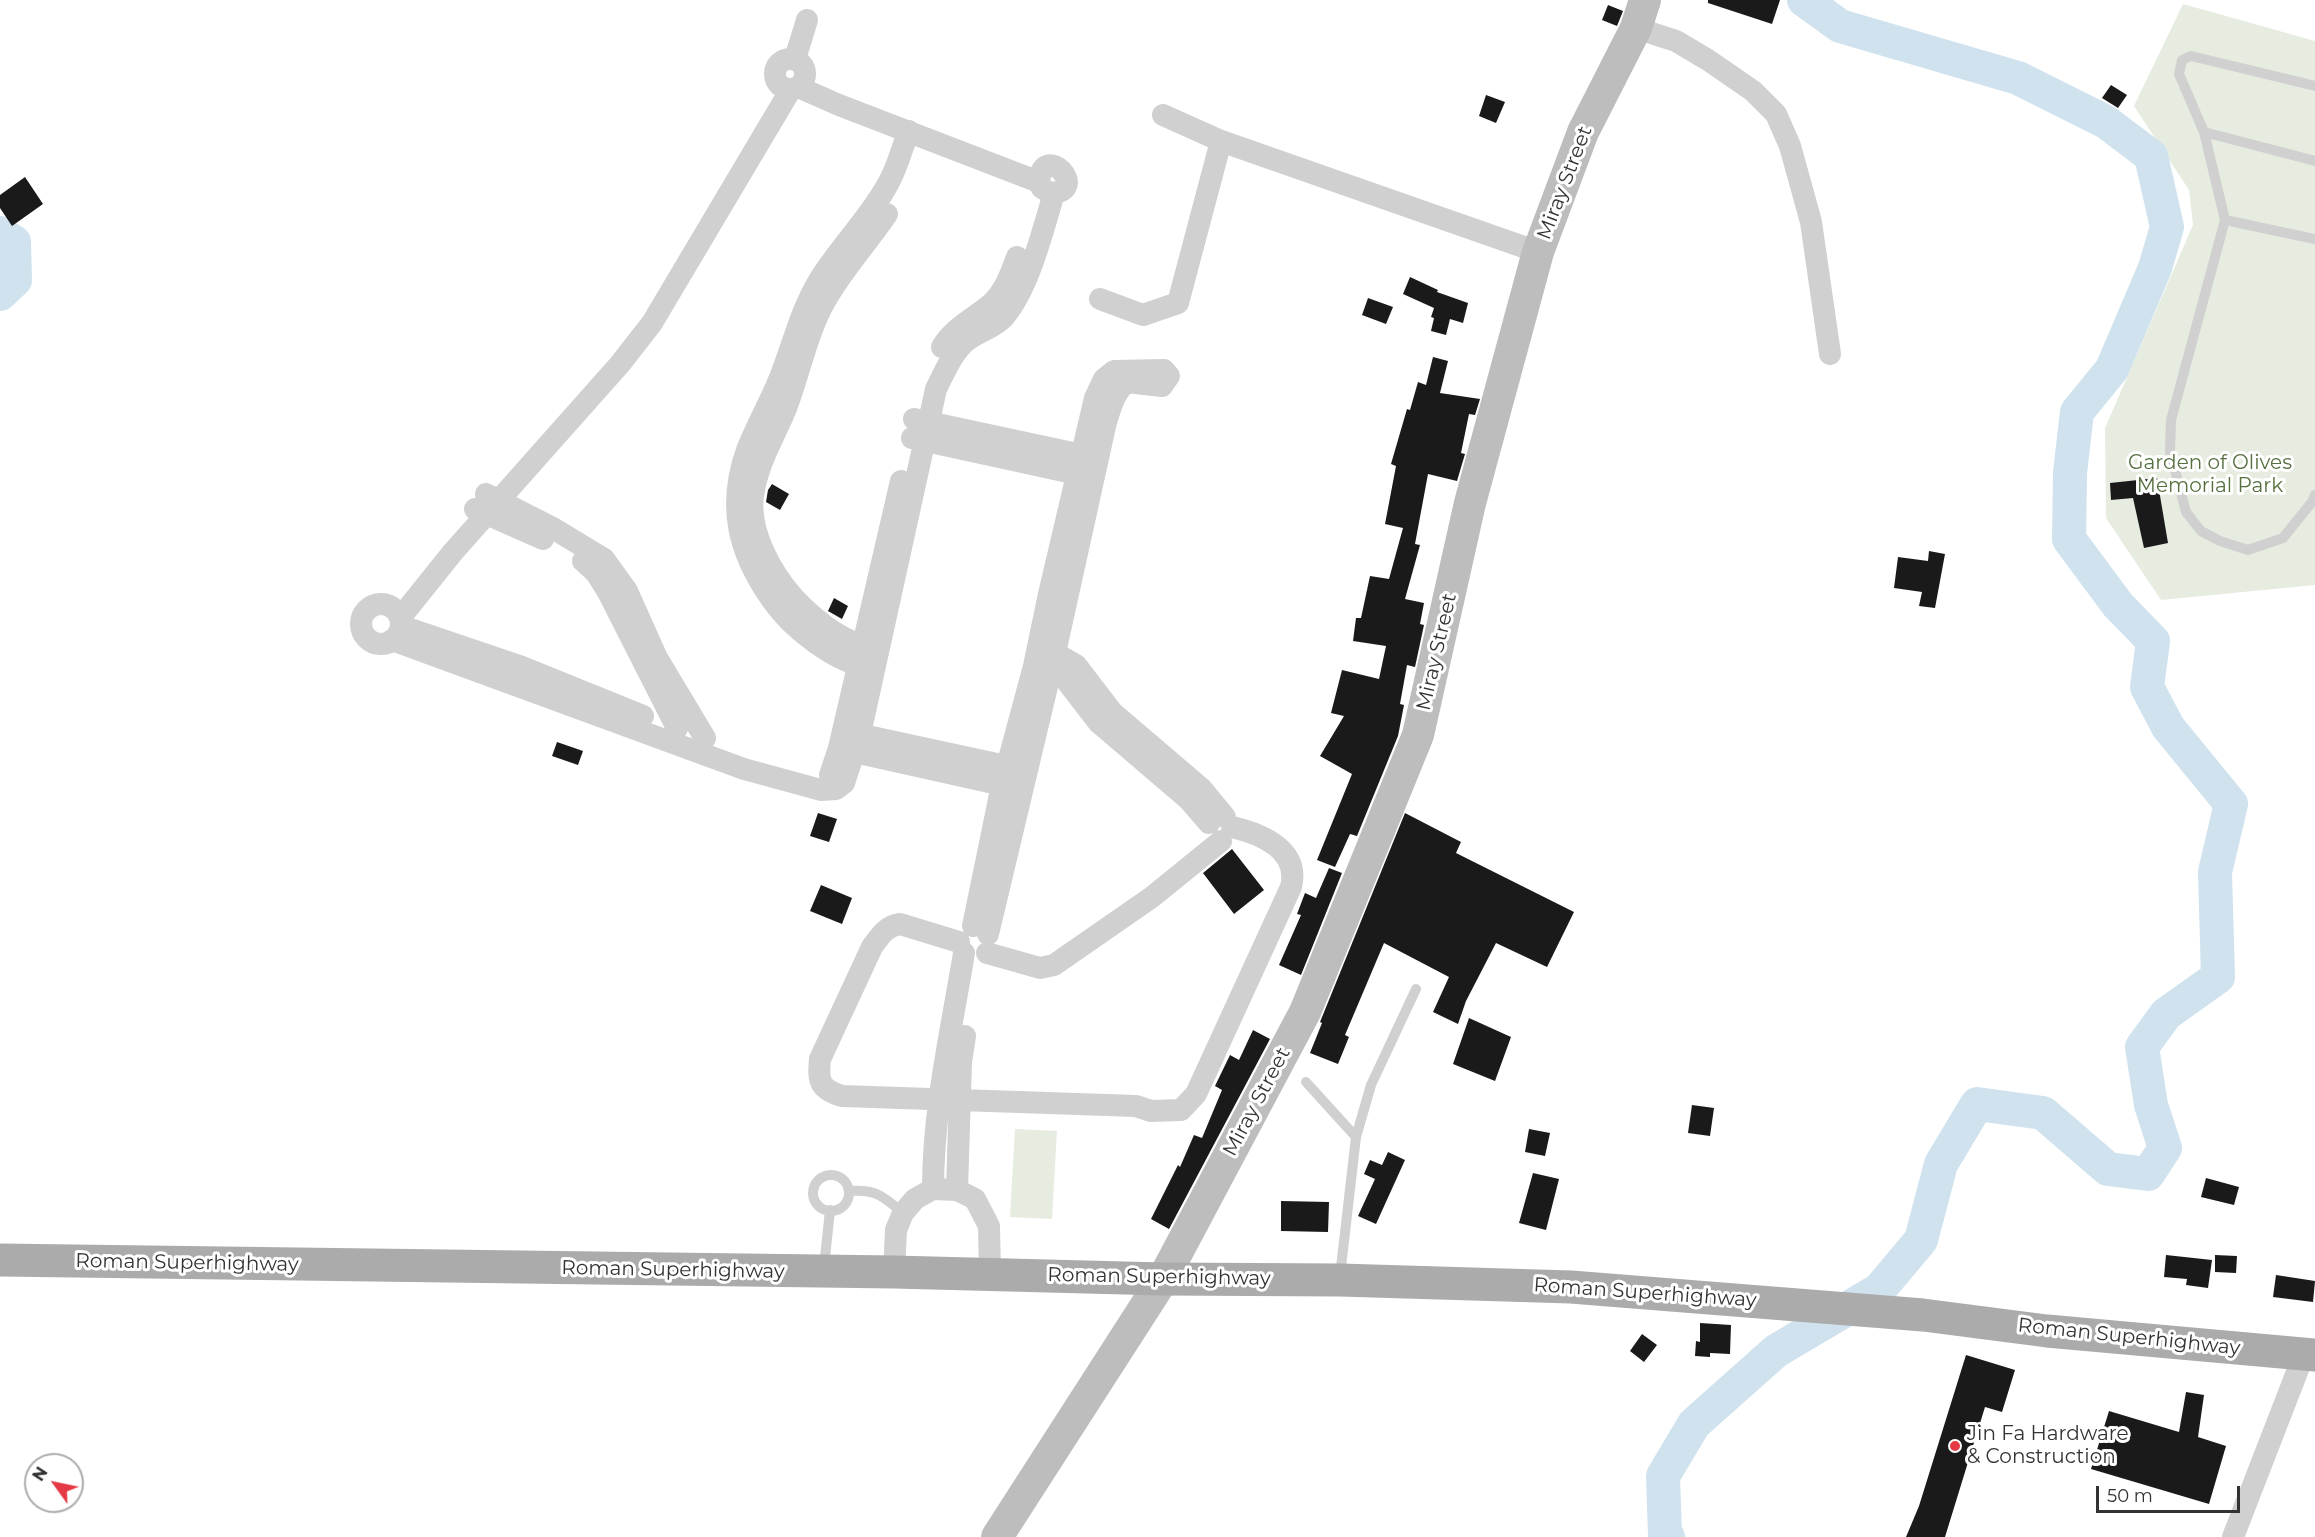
<!DOCTYPE html>
<html>
<head>
<meta charset="utf-8">
<style>
	body { margin:0 }
	#map { position:relative; width:2315px; height:1537px; overflow:hidden; background:#fff; font-family:Montserrat,sans-serif }
	canvas { display:block }
	.north { position:absolute; left:24px; top:1453px; width:60px; height:60px; box-sizing:border-box; background:#fff; border:2px solid #adadad; border-radius:50%; rotate:303deg; font-size:16px; font-weight:700; line-height:24px; text-align:center; color:#333 }
	.north::after { content:''; display:block; margin:auto; width:21px; height:27px; background:#e63946; clip-path:polygon(50% 0,100% 100%,50% 72%,0 100%) }
	.scale { position:absolute; left:2096px; top:1486px; width:144px; height:27px; box-sizing:border-box; border:3px solid #333; border-top:0; padding-left:8px; font-size:18px; line-height:21px; white-space:nowrap; color:#333; -webkit-text-stroke:4px #fff; paint-order:stroke }
</style>
</head>
<body>
<div id="map">
<canvas width="2315" height="1537"></canvas>
<div class="north">N</div>
<div class="scale">50 m</div>
</div>
<script>
const context = document.querySelector('canvas').getContext('2d');
context.lineJoin = 'round';
function fill(path, color) {
  context.fillStyle = color;
  context.fill(path, 'evenodd');
}
function strokePath(path, color, width, dash) {
  context.strokeStyle = color;
  context.lineWidth = width;
  context.lineCap = dash ? 'butt' : 'round';
  context.setLineDash(dash || []);
  context.stroke(path);
}
function drawText(font, color, halo, rows, align = 'center') {
  context.font = font + ' Montserrat,sans-serif';
  context.lineWidth = 6;
  context.setLineDash([]);
  context.textBaseline = 'middle';
  context.strokeStyle = halo;
  context.fillStyle = color;
  for (const [text, x, y, turn = 0] of rows) {
    context.save();
    context.translate(x, y);
    context.rotate((+turn || 0) * Math.PI / 180);
    context.textAlign = isNaN(turn) ? turn : align;
    if (halo) context.strokeText(text, 0, 0);
    context.fillText(text, 0, 0);
    context.restore();
  }
}
fill(new Path2D(`
	M2183,4L2315,41V585L2161,600L2106,518L2105,428L2193,225L2189,190L2134,106Z
	M1015,1129L1057,1131L1052,1219L1010,1217Z`), '#e6ecdf');
strokePath(new Path2D(`
	M0,233L14,242L15,280L0,294
	M1668,1537L1665,1535L1663,1476L1694,1424L1776,1351L1879,1290L1921,1240L1941,1164L1977,1104L2043,1113L2108,1169L2148,1174L2165,1148L2151,1105L2142,1047L2166,1014L2218,977L2215,872L2231,804L2168,727L2147,687L2153,641L2118,605L2069,539L2070,473L2077,412L2112,369L2155,268L2167,227L2151,156L2106,122L2018,78L1840,26L1804,0`), '#cfe2ee', 34);
fill(new Path2D(`
	M1708,0H1780L1772,24L1708,3Z
	M1608,5L1623,11L1617,26L1602,20Z
	M2111,85L2127,95L2118,108L2102,98Z
	M1486,95L1505,102L1496,123L1479,116Z
	M25,177L43,204L12,226L0,208V195Z
	M1410,277L1438,290L1437,292L1468,303L1463,323L1450,319L1446,335L1431,331L1434,318L1431,317L1434,308L1403,294Z
	M1368,298L1393,307L1386,324L1362,315Z
	M1433,357L1448,361L1440,393L1480,399L1475,415L1469,414L1461,453L1465,454L1457,481L1428,474L1415,544L1420,545L1405,599L1424,603L1420,624L1424,625L1415,667L1407,665L1400,704L1404,705L1398,736L1357,836L1350,834L1335,867L1317,860L1352,774L1320,756L1344,716L1331,713L1342,670L1379,679L1386,646L1353,641L1356,618H1361L1370,576L1389,579L1403,528L1385,524L1396,466L1391,464L1407,409L1410,410L1418,382L1426,385Z
	M2157,478L2168,543L2144,548L2133,498L2111,500L2110,483Z
	M772,484L789,494L780,510L766,502L768,490Z
	M1929,551L1945,554L1935,608L1919,606L1922,592L1894,588L1898,557L1928,561Z
	M834,598L848,606L842,619L828,611Z
	M557,742L583,751L578,765L552,756Z
	M818,813L837,819L829,842L810,836Z
	M1405,813L1461,842L1456,853L1574,912L1547,967L1496,943L1466,1001L1458,1024L1433,1012L1449,977L1384,943L1345,1035L1349,1037L1338,1064L1310,1053L1322,1023L1320,1022Z
	M1232,849L1264,890L1234,914L1203,873Z
	M1329,868L1342,873L1301,975L1279,965L1301,915L1297,914L1305,893L1316,898Z
	M821,885L852,898L842,924L810,911Z
	M1469,1018L1511,1037L1495,1081L1453,1064Z
	M1253,1030L1270,1039L1169,1229L1151,1219L1178,1165L1180,1167L1194,1135L1202,1138L1222,1090L1215,1086L1230,1055L1239,1060Z
	M1692,1105L1714,1108L1710,1136L1688,1133Z
	M1529,1129L1550,1133L1545,1156L1525,1152Z
	M1388,1152L1405,1160L1376,1224L1358,1216L1375,1179L1364,1174L1370,1160L1382,1165Z
	M1533,1173L1559,1179L1546,1230L1519,1223Z
	M2206,1178L2239,1187L2234,1205L2201,1197Z
	M1281,1201L1329,1202L1328,1232L1281,1231Z
	M2166,1255L2212,1260L2208,1288L2186,1285L2187,1279L2164,1277Z
	M2215,1255L2237,1256L2236,1273L2215,1272Z
	M2276,1275L2315,1281L2313,1302L2273,1297Z
	M1700,1323L1731,1325L1730,1354L1710,1353V1357L1695,1356L1696,1341L1700,1342Z
	M1642,1334L1657,1345L1644,1362L1630,1351Z
	M1966,1355L2015,1370L2002,1412L1985,1407L1945,1537H1906L1919,1506Z
	M2186,1392L2204,1395L2198,1437L2226,1446L2209,1504L2091,1469L2109,1411L2179,1432Z`), '#1a1a1a');
strokePath(new Path2D(`
	M2315,86L2191,56L2182,60L2179,74L2204,132L2225,220L2171,420L2170,451L2186,512L2201,531L2220,541L2248,550L2283,538L2312,502L2315,495
	M2204,132L2315,161
	M2225,220L2315,239
	M1306,1082L1356,1137
	M813 1193a18 18 0 1 1 36 0a18 18 0 1 1-36 0Z
	M849,1191C876,1189 883,1196 903,1213
	M824,1267L830,1210
	M1340,1276L1356,1137L1371,1085L1416,989`), '#d0d0d0', 10);
strokePath(new Path2D(`
	M1636,28L1676,41L1708,60L1753,91L1776,114L1790,146L1811,222L1830,354
	M775 74a15 15 0 1 1 30 0a15 15 0 1 1-30 0Z
	M795,59L807,20
	M798,87L839,105L1039,182L1042,188L1050,193C1092,192 1043,139 1039,182
	M1163,115L1221,141L1538,252
	M1100,299L1143,315L1178,303L1221,141
	M942,347C954,327 975,318 992,303C1005,291 1011,273 1017,257
	M914,419L1096,458
	M912,438L1091,477
	M486,494L551,527L604,559L627,591L657,658L705,738
	M475,509L543,539
	M583,561L596,573L608,592L677,728
	M361 624a20 20 0 1 1 40 0a20 20 0 1 1-40 0Z
	M400,618L453,552L620,364L652,323L791,89
	M401,626L522,667L643,716
	M392,640L744,769L821,790L836,789L844,783L860,734L936,389C944,373 952,354 965,342C977,332 994,328 1004,317C1029,288 1043,230 1054,193
	M875,649C844,643 816,621 795,599C772,574 748,531 753,496C757,465 773,439 785,411C800,373 807,330 828,296C845,267 868,242 887,214
	M1043,650L1055,653L1076,665L1112,712L1201,788L1225,817
	M1037,667L1051,670L1065,679L1099,723L1189,800L1209,823
	M871,668C836,663 792,629 772,600C738,552 727,506 747,450C757,425 771,400 781,375C793,344 801,311 818,282C839,247 870,218 889,182C898,166 902,147 909,131
	M844,731L1020,769
	M841,749L1016,788
	M830,775L839,748L901,481
	M973,926L1002,785L1034,666L1049,594L1095,398L1104,379L1114,371L1164,370L1169,376L1162,386L1127,382C1114,392 1111,407 1106,422L1055,653L988,934
	M959,942L900,924C886,926 880,936 872,947L820,1059C818,1081 819,1089 842,1096L1136,1106L1151,1111L1181,1110L1196,1094L1291,887C1300,850 1262,834 1232,827
	M987,953L1040,968L1054,965L1152,897L1221,841
	M933,1189C933,1109 951,1032 964,953
	M957,1190L961,1062L965,1036
	M894,1272L896,1230L903,1213L915,1199L933,1189L957,1190L975,1199L989,1226L990,1274
	M2233,1537L2304,1354`), '#d0d0d0', 22);
strokePath(new Path2D(`
	M997,1537L1163,1279L1305,1012L1418,735L1470,503L1538,252L1583,132L1636,28L1645,0`), '#bdbdbd', 32);
strokePath(new Path2D(`
	M0,1260L894,1272L1163,1279L1340,1280L1571,1287L1923,1315L2047,1331L2315,1355`), '#ababab', 33);
for (const [x, y, r, color] of [
	[1955,1446,6,"#e63946"]
]) {
  const dot = new Path2D();
  dot.arc(x, y, r, 0, 2 * Math.PI);
  context.fillStyle = color;
  context.fill(dot);
  strokePath(dot, '#fff', 2);
}
drawText('20px', '#333', '#fff', [
	["Miray Street",1565,183,-69],
	["Miray Street",1437,652,-77],
	["Miray Street",1257,1102,-62],
	["Roman Superhighway",187,1263,1],
	["Roman Superhighway",673,1270,1],
	["Roman Superhighway",1159,1277,1],
	["Roman Superhighway",1645,1293,4],
	["Roman Superhighway",2129,1337,6]
]);
drawText('20px', '#56703f', '#fff', [
	["Garden of Olives",2210,463],
	["Memorial Park",2210,486]
]);
drawText('20px', '#333', '#fff', [
	["Jin Fa Hardware",1967,1434],
	["& Construction",1967,1457]
], 'left');
</script>
</body>
</html>
